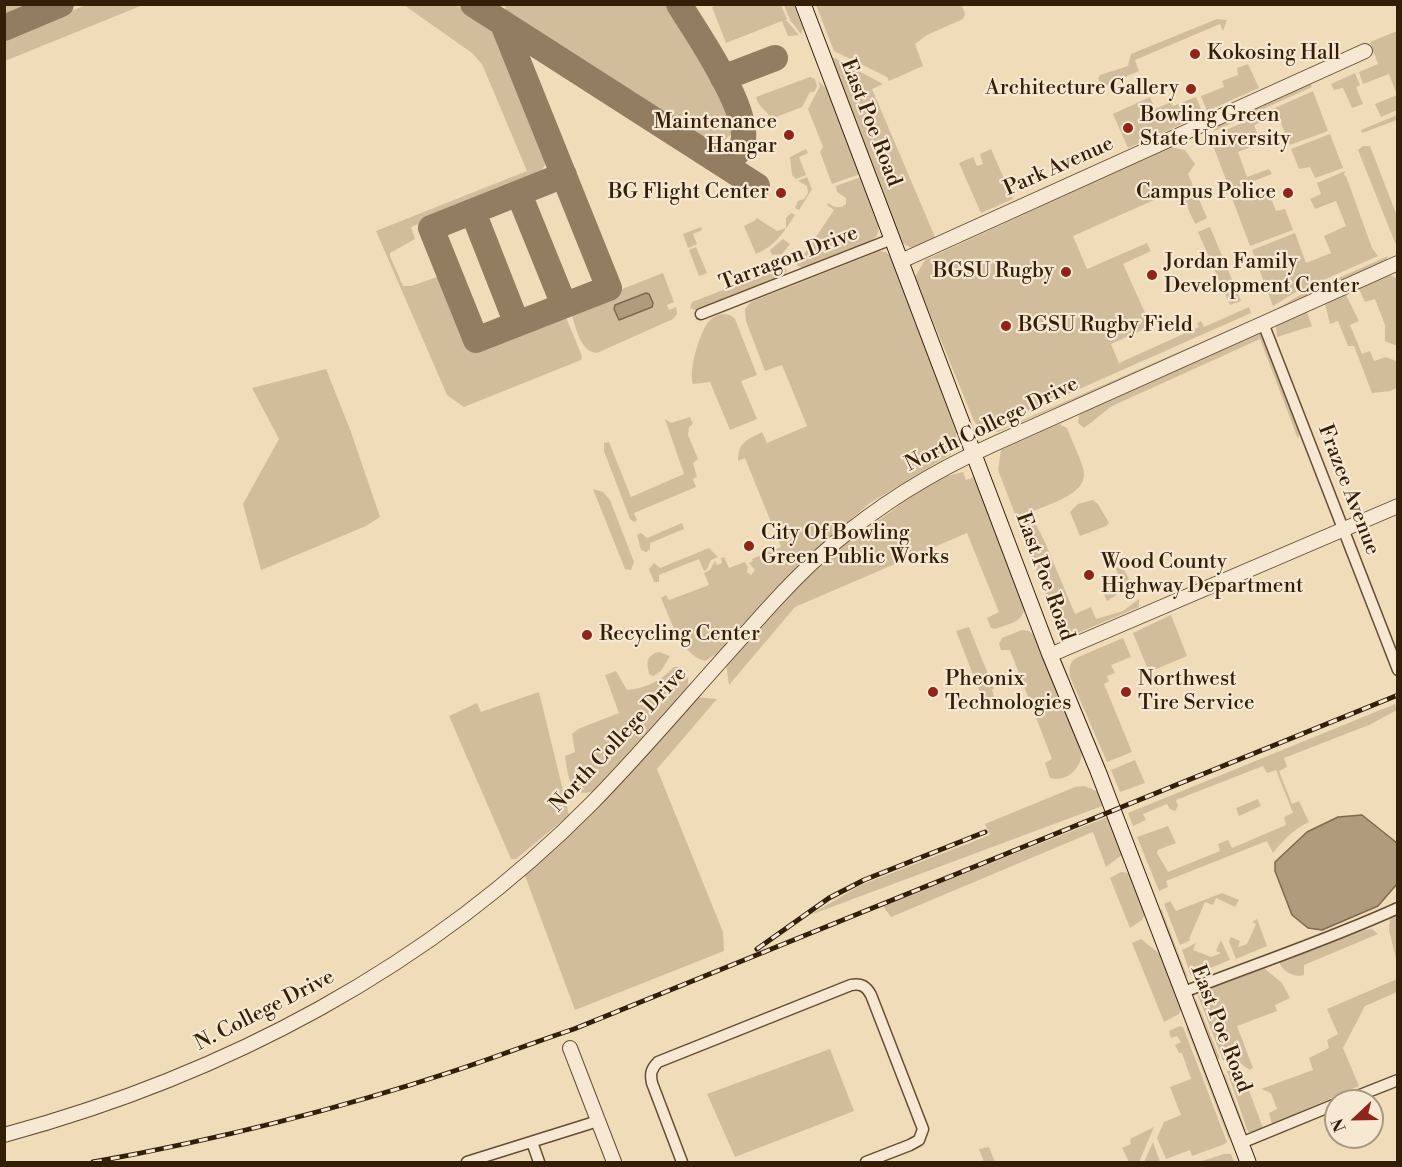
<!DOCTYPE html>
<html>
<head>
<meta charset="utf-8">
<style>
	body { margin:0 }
	#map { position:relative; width:1402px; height:1167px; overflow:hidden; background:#f1dcba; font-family:"Libre Bodoni",serif }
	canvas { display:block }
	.frame { position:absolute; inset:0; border:6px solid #341e08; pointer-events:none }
	.north { position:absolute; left:1324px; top:1089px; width:60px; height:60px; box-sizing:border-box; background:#f6e8d2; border:2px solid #a89781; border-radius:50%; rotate:248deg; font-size:16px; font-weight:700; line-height:24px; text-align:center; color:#341e08 }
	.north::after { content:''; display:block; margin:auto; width:21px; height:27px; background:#8f2418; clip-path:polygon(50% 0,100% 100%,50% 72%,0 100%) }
</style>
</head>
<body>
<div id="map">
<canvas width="1402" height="1167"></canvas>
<div class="frame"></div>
<div class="north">N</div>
</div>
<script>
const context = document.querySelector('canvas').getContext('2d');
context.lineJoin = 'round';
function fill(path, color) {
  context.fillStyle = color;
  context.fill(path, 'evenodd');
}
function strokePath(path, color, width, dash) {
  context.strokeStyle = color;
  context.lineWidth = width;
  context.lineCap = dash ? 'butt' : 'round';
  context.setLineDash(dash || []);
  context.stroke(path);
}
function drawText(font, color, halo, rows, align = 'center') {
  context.font = font + ' "Libre Bodoni",serif';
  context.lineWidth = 4.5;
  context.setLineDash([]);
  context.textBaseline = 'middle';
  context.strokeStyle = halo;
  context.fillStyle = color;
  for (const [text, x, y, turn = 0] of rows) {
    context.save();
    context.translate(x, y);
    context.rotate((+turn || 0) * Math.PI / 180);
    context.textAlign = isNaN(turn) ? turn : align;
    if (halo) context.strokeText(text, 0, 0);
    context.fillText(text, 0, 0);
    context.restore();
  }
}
fill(new Path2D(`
	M5,4H37V5L5,18Z
	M506,4L667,5C686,36 729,97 733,132C726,141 717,143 706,144L509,17L505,11Z
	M86,5H143L5,61V38Z
	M404,5H456L492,27L544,157L545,165L538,176L411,227L415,239L390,253V256L403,286H411L443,275L471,348L557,314L565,315L582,356L581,360L464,407L447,395L376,231L527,171L482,64L472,53Z
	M717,5H781L787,19L785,21H787L799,35L788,36L782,21L726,43L712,7Z
	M784,5H794L803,29L801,34L790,20Z
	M816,5H966L962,6L965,14L963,19L927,35L915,44L923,66L889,81L887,77L834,51Z
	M1217,19L1227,20L1223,31L1220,24L1135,60L1139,71L1102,87L1098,78L1100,75L1128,66L1131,54Z
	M1397,31V110L1381,117L1375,104L1397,95L1389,74L1363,84L1359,72L1378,64L1370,42Z
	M829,55L883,84L872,89L935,237V241C919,248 915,252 899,241Z
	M1248,64L1259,88L1207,111L1201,96L1224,87L1222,81L1238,75L1237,68Z
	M1355,73L1360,85L1356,87L1363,104L1352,108L1343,88L1334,90L1331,84Z
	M810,77L815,79L817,86L814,92H810L802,107L771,119C767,110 758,107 756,97Z
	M818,81L827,89L860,174L832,184L820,152L823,147L808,109L820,86Z
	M1310,83L1312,87L1214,131L1213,127Z
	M1313,91L1328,131L1290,145L1278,116L1254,125L1260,142L1259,144L1238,152L1247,177L1269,169L1272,174L1230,190L1212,143L1215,135Z
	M1150,97L1155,109L1171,102L1173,106L1196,97L1203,114L1154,137L1151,135V138L1128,148L1113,114Z
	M1397,115V120L1362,133L1361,130Z
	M1330,134L1343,168L1315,178L1310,167L1299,169L1291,149Z
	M1363,146H1370L1397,216L1396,245L1358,150Z
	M1170,147L1185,150L1195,164L1188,174L1207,218L1195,224L1179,189L1073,236L1087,269L1147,243L1151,251L1123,264L1151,326L1111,344L1119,363L1199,327L1197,323L1201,321L1204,327L1249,307L1251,313L998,425L987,422L978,426L974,421L915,277L925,260Z
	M806,149L808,153L799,157L806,175L796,179L792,175L790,157Z
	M991,149L1013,199L981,213L959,163L973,157L977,166L983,164L980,154Z
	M1345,171L1344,175L1346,176L1372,248L1378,256L1296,292L1273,306L1252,250L1295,233L1306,263L1331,253L1324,236L1346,226L1336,201L1315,209L1310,199L1321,194L1317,183Z
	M807,177L812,189L799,210L795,208L798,201L804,199L808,193L807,186L798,181Z
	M861,177L879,224L877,236L867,244L805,269L798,266L794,259L796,253L803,256L834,210L827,205L829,203C833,208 841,209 846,204V198L837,192L836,186Z
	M1252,190L1255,195L1268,190L1276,211L1285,209L1293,230L1250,246L1232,198Z
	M791,213L795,215C784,232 775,246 756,254L744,226L754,221L757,218L777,231L786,228V218Z
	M701,227L702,230L693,234L697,244L688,248L683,234Z
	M1210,227L1241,301L1230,305L1198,232Z
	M783,239L790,244L782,254L772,255L770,250Z
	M696,247L707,273L699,276L689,250Z
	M880,251L886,252L893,259L956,432V439L946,445L951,454L870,503L800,563L744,623L721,651L705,661C680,654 671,620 661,598L666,595L669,600L709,585L704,573L710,570L715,561L717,565L722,563L721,558L724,557L729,568L745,562L748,567L747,572L751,575L755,570L749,563L753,561L752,559L781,547L745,458L738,461C738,442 747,440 762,432L767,443L807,426L782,365L765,371L746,321L745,309L751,302Z
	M1388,256L1386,261L1374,267L1279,310H1275L1298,296Z
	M782,267L787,270L783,278L697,311L690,308L692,302Z
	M663,273L674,302L667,305L669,310L676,307L677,314L673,319L597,353C580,352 576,327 571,313L574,308Z
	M1386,273L1396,278L1398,283L1397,346L1385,341V325L1375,299L1365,302L1357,285Z
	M1345,293L1359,321L1350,325L1362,354L1370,351L1374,361L1386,357L1396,361L1397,388L1390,391L1372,393L1354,346H1348L1338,321L1330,324L1325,304Z
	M1306,310L1312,326L1277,337L1276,326L1279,321Z
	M723,314L730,315L735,319L757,375L741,381L757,419L730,430L710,382L693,384C688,371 700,330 710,320C714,316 718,315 723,314Z
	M1252,320L1245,326L998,432H990L988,428L1000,430Z
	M1260,333L1264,338L1300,430L1298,439L1260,339L1112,406L1084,428L1078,423L1079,415L1145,380L1250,334Z
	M326,369L351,432L380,517L366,526L261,570L243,504L279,439L252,388Z
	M690,417L693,424L689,427L688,435L698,459L693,463L697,477L693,479L696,487L634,513L637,520L634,522L630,519L604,451V443L609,442L631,497L684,474L665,419L671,423Z
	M1059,424L1067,428C1072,441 1079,455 1083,468C1091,495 1046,504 1030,513L1044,540L1075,614L1091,607L1096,619L1123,611L1139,599V607L1066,638L1062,637L998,470L1001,450Z
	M963,472L966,480L974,477L978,484L1024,606C1025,622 1008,624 995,629L991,628L987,618L999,612L967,533L795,607L729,685L726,663L787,597L845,544L920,491L947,476Z
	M593,489L603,492L610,500L634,562L631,570L625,569Z
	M1093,500L1098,504L1109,523L1106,526L1080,536L1070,512L1078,504Z
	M682,523L684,529L650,543V549L646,552L641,550L637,535L641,533L647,538Z
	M709,548L718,557L711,560L707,569L704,571L699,559L659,575V582H654L649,569L654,563L660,568Z
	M1115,567L1124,570L1129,579L1124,590L1107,601L1103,592L1122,584Z
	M1171,615L1187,656L1149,672L1133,633Z
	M969,627L994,689L992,690L994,697L983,700L956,631Z
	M1022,630L1029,631L1036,636L1082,751C1082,767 1068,783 1050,778L1045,763L1052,759L1010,650H1001L999,644L1002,638Z
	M1123,638L1131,657L1111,665L1115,673L1107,676L1109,681L1104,684L1132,752L1107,762L1070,677C1069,670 1069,663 1076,658Z
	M659,652L670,656L661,671L653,676L649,674C647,662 645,656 659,652Z
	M674,667H681C688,675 689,680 688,690L596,790C569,802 568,774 565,756L575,752L572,734L578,729L619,713L605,675L616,671L627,690C647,688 660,681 674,667Z
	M539,692L569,815L516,859H511L449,716L477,703L481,712Z
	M694,697L717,699L657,769L723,932L724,951L575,1010L524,873Z
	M1395,704L1397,710L1369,725L1284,758L1287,767L1279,771L1292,804L1299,801L1309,822C1293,830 1284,839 1273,853L1267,841L1166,881L1168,887L1159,891L1137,837L1168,826L1176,843L1158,850L1157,853L1168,872L1220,851L1218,844L1228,840L1232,848L1286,825L1284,817L1293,813L1276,770L1267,773L1263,766L1176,800L1178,806L1175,811L1170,809L1167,804L1143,814L1146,820L1133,826L1128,813Z
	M1135,760L1145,783L1120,792L1111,770Z
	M1085,786L1098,792L1105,805L810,915L861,885L990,835L985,824L1075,787Z
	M1258,799L1261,806L1239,816L1236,808Z
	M1110,816L1123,854L1106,867L1093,832L891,917L883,906Z
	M1121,872L1130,873L1146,912L1142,920L1130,928L1110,878Z
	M1222,893L1239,900L1235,907L1216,898L1213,905L1205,902L1189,939L1191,940L1180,945L1164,904L1170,901L1176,911Z
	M1161,908L1188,978L1182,972L1160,915Z
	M1397,914L1398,959H1396L1389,930L1390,918Z
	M1257,919L1267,946L1236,959L1229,941L1231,937L1240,941L1238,947L1247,944L1256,924L1252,922Z
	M1372,929L1378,934L1304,965V975C1294,978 1282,971 1279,962L1365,930Z
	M1141,939L1161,955L1182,1007L1179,1014L1164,1022L1132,943Z
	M1221,940L1230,960L1191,976L1182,950L1196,943L1193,950L1211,957L1221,953L1216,951Z
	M1264,968L1282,983L1290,998L1275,1005L1277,1011L1237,1026L1253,1068L1250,1070L1237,1061L1223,1060L1198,996L1202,990L1258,969Z
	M1397,979V992L1365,1006L1343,1048L1359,1086L1272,1124L1269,1113L1277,1109L1271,1093L1261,1089L1313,1070L1309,1058L1329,1048L1327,1040L1338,1034L1327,1009Z
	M1196,999L1219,1056V1059H1216L1195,1006Z
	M1180,1026L1183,1027L1227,1142L1225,1144L1192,1156L1190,1150L1166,1159L1157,1138L1164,1122L1181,1115L1170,1087L1191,1079L1182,1053H1179L1175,1045L1181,1042L1177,1036L1171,1038L1169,1031Z
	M1186,1027L1190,1030L1230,1133L1229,1140Z
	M830,1049L854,1111L735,1157L707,1094Z
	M1231,1070L1244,1077L1263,1128C1259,1132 1253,1132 1248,1132L1227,1071Z
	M1225,1074L1246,1131L1242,1127L1223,1076Z
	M1154,1127L1139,1162H1129L1122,1148L1131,1144L1130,1139Z
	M1153,1142L1160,1162H1144Z
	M989,1147L995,1162H984L979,1149Z
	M1224,1154H1231L1234,1162H1199Z`), '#d1bc9c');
const water = new Path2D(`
	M646,293L649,294L653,303L652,307L619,320L614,309L615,305Z
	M1362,815L1397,843V884L1378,906L1322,930L1308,928L1292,915L1275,871V862L1307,832L1338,817Z`);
fill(water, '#b19b7d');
strokePath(water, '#7f694e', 1.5);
strokePath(new Path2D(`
	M473,4L757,186
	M679,4C695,32 763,125 738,152C731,160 722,160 713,158
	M503,24L609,288L476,340L431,228L564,175
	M4,28L61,4
	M723,78L775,58
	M519,194L564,305
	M473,212L517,324`), '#927d61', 26);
const minor = new Path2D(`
	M701,314L892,239
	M1263,323L1398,670
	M1184,992C1255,964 1328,940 1398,908
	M1345,1101L1398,1080
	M532,1142L539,1162
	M1241,1143L1336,1104
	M467,1162L598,1121
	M682,1162L652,1083C650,1074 651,1069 658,1062L851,985C861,983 866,986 871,995L923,1129L919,1140L910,1145L866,1162`);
const tertiary = new Path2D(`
	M901,261L1365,51
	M1050,655L1398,506
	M570,1048L614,1162
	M4,1135C226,1075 430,967 592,803C643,751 689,696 737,643C767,609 797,575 831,546C880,504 934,471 992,445L1398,263`);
const secondary = new Path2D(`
	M803,4L1050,655L1098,771L1248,1162`);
strokePath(minor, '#634e34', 13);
strokePath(tertiary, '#634e34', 16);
strokePath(secondary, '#341e08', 17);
strokePath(minor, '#f6e8d2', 10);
strokePath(tertiary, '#f6e8d2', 14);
strokePath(secondary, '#f6e8d2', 15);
const rail = new Path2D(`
	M757,949L829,898L864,880L985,832
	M93,1162C216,1140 339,1109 457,1070C496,1057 535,1042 574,1029L1398,695`);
strokePath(rail, '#341e08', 5);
strokePath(rail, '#f6e8d2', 3, [9]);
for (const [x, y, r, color] of [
	[1195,54,6,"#8f2418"],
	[1191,89,6,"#8f2418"],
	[1128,128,6,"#8f2418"],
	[789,135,6,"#8f2418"],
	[781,193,6,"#8f2418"],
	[1288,193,6,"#8f2418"],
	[1066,272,6,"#8f2418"],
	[1152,275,6,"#8f2418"],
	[1006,326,6,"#8f2418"],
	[749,546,6,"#8f2418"],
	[1089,575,6,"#8f2418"],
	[587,635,6,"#8f2418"],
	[933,692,6,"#8f2418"],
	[1126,692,6,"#8f2418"]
]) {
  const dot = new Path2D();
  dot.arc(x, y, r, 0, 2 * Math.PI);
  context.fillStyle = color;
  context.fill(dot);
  strokePath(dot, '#f6e8d2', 2);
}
drawText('21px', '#341e08', '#f6e8d2', [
	["Kokosing Hall",1207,54],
	["Architecture Gallery",1179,89,"right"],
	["Bowling Green",1140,116],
	["State University",1140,140],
	["Maintenance",777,123,"right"],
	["Hangar",777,147,"right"],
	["BG Flight Center",769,193,"right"],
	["Campus Police",1276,193,"right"],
	["Jordan Family",1164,263],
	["Development Center",1164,287],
	["BGSU Rugby",1054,272,"right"],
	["BGSU Rugby Field",1018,326],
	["City Of Bowling",761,534],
	["Green Public Works",761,558],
	["Wood County",1101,563],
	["Highway Department",1101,587],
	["Recycling Center",599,635],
	["Pheonix",945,680],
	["Technologies",945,704],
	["Northwest",1138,680],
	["Tire Service",1138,704]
], 'left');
drawText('21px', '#341e08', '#f6e8d2', [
	["East Poe Road",870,123,69],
	["Park Avenue",1059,167,-24],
	["Tarragon Drive",789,259,-21],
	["North College Drive",992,425,-26],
	["Frazee Avenue",1348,490,69],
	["East Poe Road",1044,577,70],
	["North College Drive",619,740,-47],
	["N. College Drive",265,1011,-27],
	["East Poe Road",1220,1029,69]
]);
</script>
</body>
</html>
